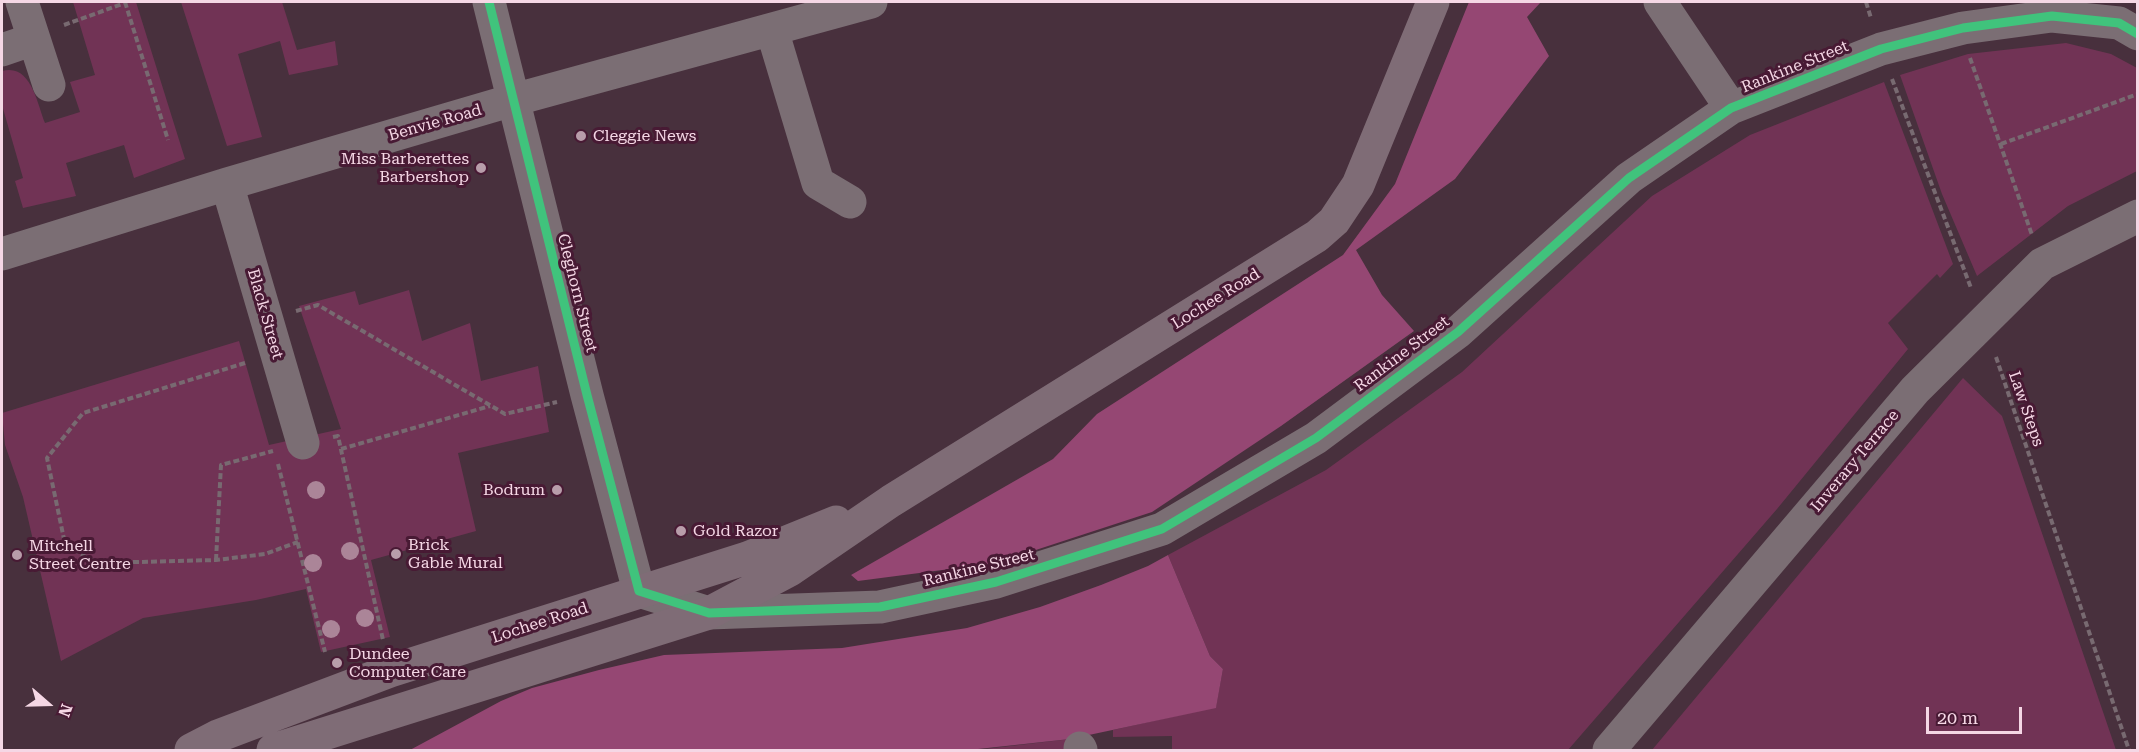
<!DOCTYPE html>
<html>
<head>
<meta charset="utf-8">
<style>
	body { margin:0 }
	#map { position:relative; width:2139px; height:752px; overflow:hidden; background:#48303d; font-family:"Roboto Serif",serif }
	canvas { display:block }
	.frame { position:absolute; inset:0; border:3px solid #f5d7e5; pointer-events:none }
	.north { position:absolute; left:18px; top:674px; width:60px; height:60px; -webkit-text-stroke:4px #481a34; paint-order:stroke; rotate:110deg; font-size:16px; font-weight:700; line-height:24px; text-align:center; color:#f5d7e5 }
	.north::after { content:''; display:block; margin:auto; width:21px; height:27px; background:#f5d7e5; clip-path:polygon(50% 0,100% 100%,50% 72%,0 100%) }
	.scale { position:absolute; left:1926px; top:707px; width:96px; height:27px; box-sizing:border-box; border:3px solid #f5d7e5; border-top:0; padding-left:8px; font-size:18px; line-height:21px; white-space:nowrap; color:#f5d7e5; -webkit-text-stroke:4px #481a34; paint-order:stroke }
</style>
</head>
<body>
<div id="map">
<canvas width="2139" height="752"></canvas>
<div class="frame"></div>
<div class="north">N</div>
<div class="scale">20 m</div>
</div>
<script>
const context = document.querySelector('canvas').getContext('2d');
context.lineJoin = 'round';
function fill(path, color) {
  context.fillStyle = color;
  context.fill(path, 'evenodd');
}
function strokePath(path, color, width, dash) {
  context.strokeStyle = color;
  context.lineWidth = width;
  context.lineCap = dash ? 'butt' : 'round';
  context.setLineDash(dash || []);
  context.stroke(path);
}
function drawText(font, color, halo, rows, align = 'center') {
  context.font = font + ' "Roboto Serif",serif';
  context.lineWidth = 6;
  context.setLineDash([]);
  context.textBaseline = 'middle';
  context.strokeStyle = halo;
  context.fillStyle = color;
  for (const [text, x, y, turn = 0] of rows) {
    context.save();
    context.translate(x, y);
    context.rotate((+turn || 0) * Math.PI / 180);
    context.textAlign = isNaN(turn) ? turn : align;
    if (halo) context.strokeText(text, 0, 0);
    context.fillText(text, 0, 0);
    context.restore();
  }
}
fill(new Path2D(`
	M73,2H136L185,159L134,178L124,145L66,163L76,196L23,208L15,181L23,178L2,105V71C31,63 37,103 45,123L80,112L70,82L95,75Z
	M181,2H282L297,50L335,41L338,65L289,75L280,41L238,54L262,137L227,146Z
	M2066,43L2111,54L2137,68V171L2068,206L1977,276L1942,194L1900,75L1968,54Z
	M1884,82L1953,264L1940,278L1937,274L1888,323L1908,349L1777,509L1568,750H1172V736L1113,737V730L1216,707L1223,669L1210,656L1168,555L1326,470L1462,372L1652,196L1750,135Z
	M409,290L422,341L470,323L481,381L538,366L549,432L458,453L476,531L371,560L390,637L321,652L306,589L256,600L143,618L61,661L23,497L5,445L2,413L239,341L269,445L341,429L299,306L355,291L359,305Z
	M1963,378L2002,416L2116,750H1652Z
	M1070,739L1071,750H969H976Z`), '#713355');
fill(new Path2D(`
	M1469,2H1541L1527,17L1549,56L1455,179L1356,250L1382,295L1414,331L1281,426L1152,512L996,563L858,581L851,575L1053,459L1097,414L1343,255L1395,184Z
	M1168,555L1210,656L1223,669L1216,708L1070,739L969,750H410L501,701L532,688L599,670L664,655L842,648L967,628L1040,607L1101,585L1148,566Z`), '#954773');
strokePath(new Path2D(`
	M125,2L168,140
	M1866,2L1871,18
	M64,25L125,3
	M1970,58L2032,235
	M1892,79L1971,288
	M2001,144L2138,94
	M296,311L318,305L505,414L557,402
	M1996,357L2129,750
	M245,363L83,413L47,458L64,539L80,554L98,563L216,560L265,554L298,542
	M333,437L338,436L383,640
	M341,449L490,406
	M278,464L325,652
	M216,560L221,465L273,451`), '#786a71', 4, [6, 3]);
strokePath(new Path2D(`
	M22,2L49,85
	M489,2L587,395L639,591L709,613L880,607L996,582L1162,529L1316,438L1458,332L1629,178L1731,108L1881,49L1963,28L2052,16L2119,23L2138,34
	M1660,2L1731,108
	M772,30L818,183L850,202
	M2,50L34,39
	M227,184L303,443
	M2,254L227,184L513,100L871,2
	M1080,748L1081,750
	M1609,750L1915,390L2042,264L2138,216`), '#7b6e74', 33);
strokePath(new Path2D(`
	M191,750L218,736L390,671L747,558L836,522
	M273,750L709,613L790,570L891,501L1317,236L1334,221L1358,185L1433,2`), '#7f6c76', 33);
strokePath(new Path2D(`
	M489,2L587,395L639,591L709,613L880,607L996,582L1162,529L1316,438L1458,332L1629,178L1731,108L1881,49L1963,28L2052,16L2119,23L2138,34`), '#40c37c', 9);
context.fillStyle = '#ab8598';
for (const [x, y] of [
	[316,490],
	[350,551],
	[313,563],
	[365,618],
	[331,629]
]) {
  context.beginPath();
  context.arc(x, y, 9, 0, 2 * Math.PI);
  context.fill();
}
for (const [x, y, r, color] of [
	[581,136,6,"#b89daa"],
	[481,168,6,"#b89daa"],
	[557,490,6,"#b89daa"],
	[681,531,6,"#b89daa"],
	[396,554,6,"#b89daa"],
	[17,555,6,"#b89daa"],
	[337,663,6,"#b89daa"]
]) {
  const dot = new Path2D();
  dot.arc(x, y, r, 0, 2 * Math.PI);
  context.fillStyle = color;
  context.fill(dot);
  strokePath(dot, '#481a34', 2);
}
drawText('16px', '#f5d7e5', '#481a34', [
	["Rankine Street",1795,67,-22],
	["Benvie Road",435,123,-16],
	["Cleghorn Street",577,293,76],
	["Lochee Road",1216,299,-32],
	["Black Street",265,314,74],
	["Rankine Street",1402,354,-37],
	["Law Steps",2026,409,71],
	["Inverary Terrace",1855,461,-50],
	["Rankine Street",979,568,-14],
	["Lochee Road",540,623,-18]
]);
drawText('16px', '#f5d7e5', '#481a34', [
	["Cleggie News",593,136],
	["Miss Barberettes",469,159,"right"],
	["Barbershop",469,177,"right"],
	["Bodrum",545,490,"right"],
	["Gold Razor",693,531],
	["Brick",408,545],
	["Gable Mural",408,563],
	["Mitchell",29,546],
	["Street Centre",29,564],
	["Dundee",349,654],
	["Computer Care",349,672]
], 'left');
</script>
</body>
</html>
